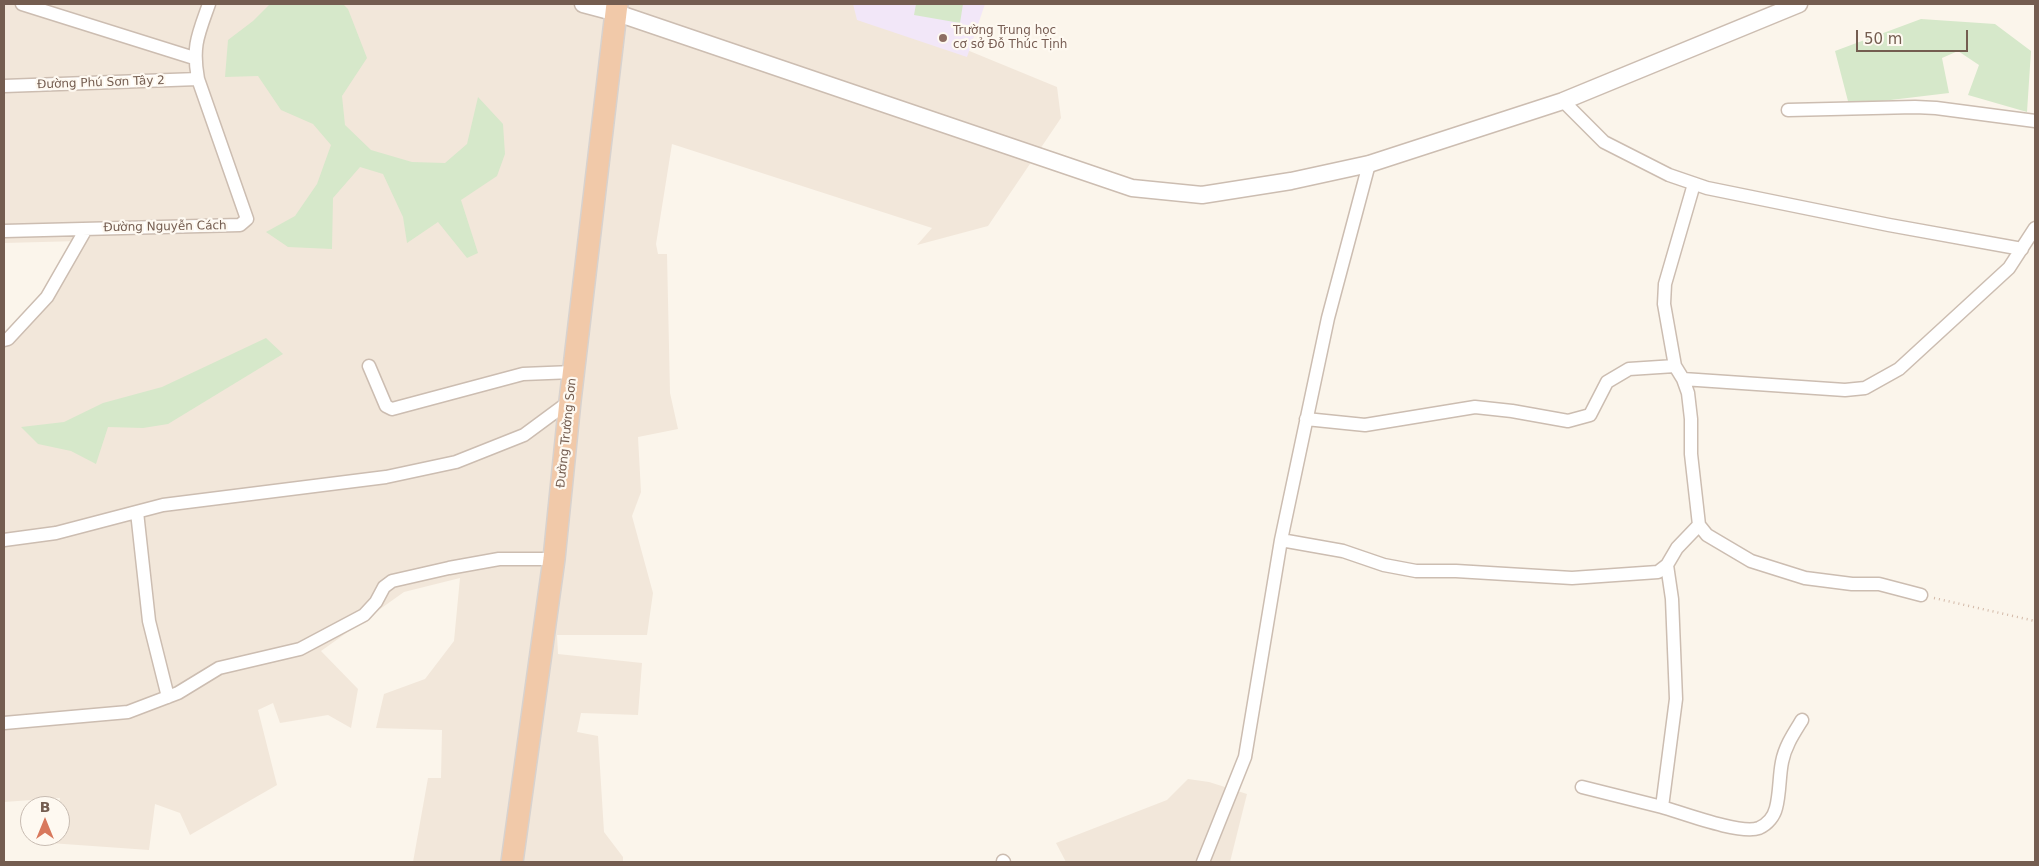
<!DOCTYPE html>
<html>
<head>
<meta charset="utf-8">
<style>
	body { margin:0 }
	#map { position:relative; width:2039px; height:866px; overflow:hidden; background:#fbf5eb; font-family:"DejaVu Sans",sans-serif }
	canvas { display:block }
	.frame { position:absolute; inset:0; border:5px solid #745d50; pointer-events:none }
	.north { position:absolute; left:20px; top:796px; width:50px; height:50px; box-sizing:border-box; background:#fef9f1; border:1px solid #c7bbb1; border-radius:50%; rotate:0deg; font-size:14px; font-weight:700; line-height:20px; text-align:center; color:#745d50 }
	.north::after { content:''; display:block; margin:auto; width:18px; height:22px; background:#d8785c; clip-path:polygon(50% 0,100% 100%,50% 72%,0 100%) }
	.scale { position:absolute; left:1856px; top:30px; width:112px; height:22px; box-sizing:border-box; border:2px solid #745d50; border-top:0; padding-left:6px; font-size:15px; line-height:18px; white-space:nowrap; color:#745d50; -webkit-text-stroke:4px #fef9f1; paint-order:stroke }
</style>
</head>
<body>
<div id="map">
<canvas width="2039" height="866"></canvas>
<div class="frame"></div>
<div class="north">B</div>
<div class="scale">50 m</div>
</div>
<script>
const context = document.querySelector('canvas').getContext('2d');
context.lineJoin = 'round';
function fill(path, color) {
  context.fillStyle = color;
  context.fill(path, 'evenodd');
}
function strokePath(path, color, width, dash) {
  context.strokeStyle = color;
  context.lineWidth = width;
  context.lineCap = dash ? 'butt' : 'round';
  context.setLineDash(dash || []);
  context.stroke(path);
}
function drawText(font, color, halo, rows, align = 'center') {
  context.font = font + ' "DejaVu Sans",sans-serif';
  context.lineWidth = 4.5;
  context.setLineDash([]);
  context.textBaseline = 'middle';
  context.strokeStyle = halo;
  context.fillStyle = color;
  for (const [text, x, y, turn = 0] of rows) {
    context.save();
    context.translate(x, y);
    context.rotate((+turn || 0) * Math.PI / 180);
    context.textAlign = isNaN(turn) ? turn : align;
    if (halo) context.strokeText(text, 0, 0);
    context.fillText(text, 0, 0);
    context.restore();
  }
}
fill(new Path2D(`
	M4,4H894L967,50L1057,87L1061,118L988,226L917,245L932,228L672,144L656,244L658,254H667L670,393L678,429L638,437L641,492L632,516L653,593L647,635H557L558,654L642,663L638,715L581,713L577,732L598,736L604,832L623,857V862H413L428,778H441L442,730L376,728L384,694L425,679L454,641L460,578L404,592L321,651L358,689L351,728L328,715L280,723L273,703L258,710L277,785L190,835L180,813L155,804L149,850L50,843L52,836H60L59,806L60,798L4,802V341L80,241L4,243Z
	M1188,779L1209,782L1247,794L1230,862H1066L1056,843L1167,800Z`), '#f2e7da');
fill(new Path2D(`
	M853,4H985L967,57L857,20Z`), '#f2e7f8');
fill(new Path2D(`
	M270,4H343L348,9L367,58L342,96L345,125L371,150L412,162L445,163L467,144L478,97L503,124L505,154L497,176L461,200L478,253L467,258L438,222L407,243L403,217L383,174L360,167L333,198L332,249L288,247L266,232L295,216L317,184L331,145L313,124L281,110L258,76L225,77L228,40L253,21Z
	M916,4H963L960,23L914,15Z
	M1921,19L1995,24L2031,51L2027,112L1968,95L1979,65L1958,51L1942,58L1949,93L1849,105L1835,51Z
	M266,338L283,354L168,424L143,428L108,427L96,464L71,451L38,444L21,427L64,422L103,403L162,387Z`), '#d6e8ca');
const minor = new Path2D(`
	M22,4L194,58
	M4,86L198,79
	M1563,101L1604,142L1669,175L1707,188L1889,225L2022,249
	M1788,110L1915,107L1936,108L2035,121
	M1694,184L1665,284L1664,304L1675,366L1683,379L1688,393L1691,419V454L1699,525L1707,535L1751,561L1805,578L1852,584H1879L1921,595
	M4,231L240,225L247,219L198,79C192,46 198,35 209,4
	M4,340L8,339L47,297L86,229
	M369,366L386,406L392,409L523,374L573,372
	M1683,379L1845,390L1865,388L1899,369L2009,268L2035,228
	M1306,419L1365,425L1475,407L1512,411L1568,421L1590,415L1607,382L1629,369L1675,366
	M137,512L149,621L168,697
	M4,540L56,533L163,505L386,477L456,462L524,435L570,401
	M1281,540L1343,551L1384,565L1416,571H1456L1572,578L1658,572L1667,565L1677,548L1699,525
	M1667,565L1672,599L1676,699L1662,807C1683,813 1741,835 1759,828C1768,824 1774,816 1776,808C1780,793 1779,777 1782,762C1785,746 1794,733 1802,720
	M4,723L128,712L178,693L219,668L300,649L364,615L376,602L384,587L392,581L449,568L499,559H554
	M1582,787L1662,807
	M1003,861L1004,862
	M1203,862L1245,757L1281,540L1328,318L1369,164`);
const tertiary = new Path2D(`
	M583,4L617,13L1132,188L1202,195L1291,181L1369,164L1563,101L1799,4`);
const trunk = new Path2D(`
	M512,862L554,559L570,401L617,4`);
strokePath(minor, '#ccbdb1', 15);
strokePath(tertiary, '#ccbdb1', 19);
strokePath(trunk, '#d8d2ce', 24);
strokePath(new Path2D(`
	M1934,598L2035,621`), '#d3b9a8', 2.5, [1, 4]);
strokePath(minor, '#fff', 12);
strokePath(tertiary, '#fff', 16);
strokePath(trunk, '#f1c9a9', 21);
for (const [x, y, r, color] of [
	[943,38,5,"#8d6e63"]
]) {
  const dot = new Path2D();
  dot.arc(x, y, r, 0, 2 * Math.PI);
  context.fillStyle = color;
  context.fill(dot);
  strokePath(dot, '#fef9f1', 2);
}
drawText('12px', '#785e54', '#fef9f1', [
	["Trường Trung học",953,31],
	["cơ sở Đỗ Thúc Tịnh",953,45]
], 'left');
drawText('12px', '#745d50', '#fef9f1', [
	["Đường Phú Sơn Tây 2",101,83,-2],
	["Đường Nguyễn Cách",165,227,-1],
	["Đường Trường Sơn",567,433,-84]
]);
</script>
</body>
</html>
